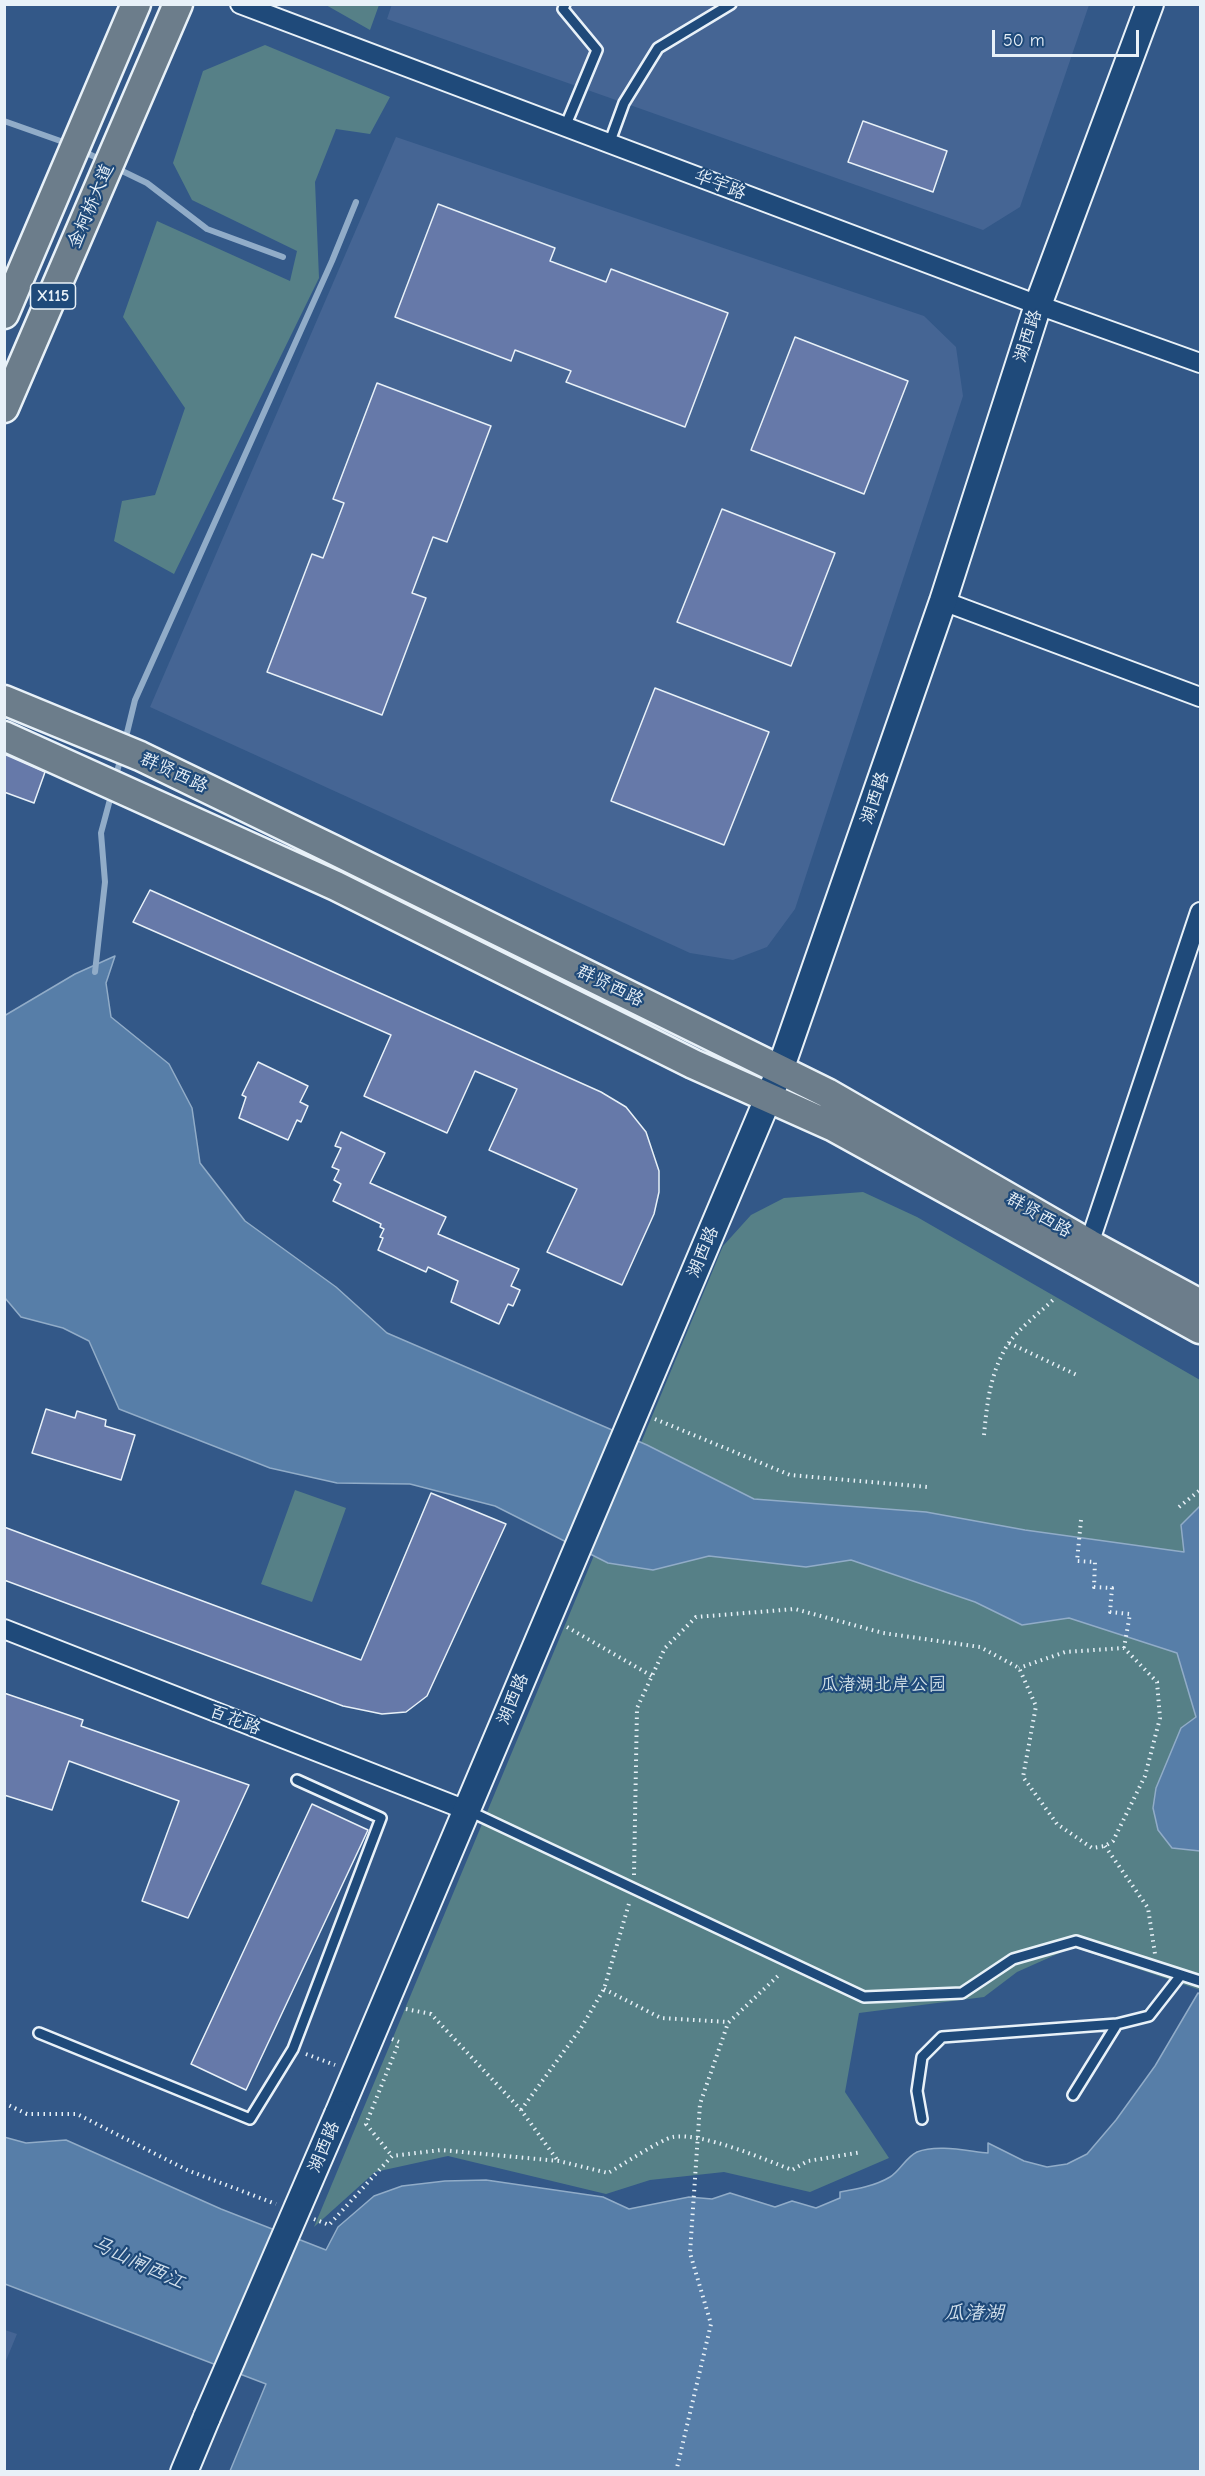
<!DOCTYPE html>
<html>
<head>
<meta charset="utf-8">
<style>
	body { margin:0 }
	#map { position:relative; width:1205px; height:2476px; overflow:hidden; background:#335888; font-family:"Comic Neue",sans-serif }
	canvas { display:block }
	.frame { position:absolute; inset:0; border:6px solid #e8f1f8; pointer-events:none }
	.scale { position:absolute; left:992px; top:30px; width:147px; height:27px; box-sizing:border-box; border:3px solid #e8f1f8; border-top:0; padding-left:8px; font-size:18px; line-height:21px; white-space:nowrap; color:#e8f1f8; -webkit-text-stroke:4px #1f4a7a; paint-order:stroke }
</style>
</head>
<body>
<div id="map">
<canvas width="1205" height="2476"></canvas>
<div class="frame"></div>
<div class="scale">50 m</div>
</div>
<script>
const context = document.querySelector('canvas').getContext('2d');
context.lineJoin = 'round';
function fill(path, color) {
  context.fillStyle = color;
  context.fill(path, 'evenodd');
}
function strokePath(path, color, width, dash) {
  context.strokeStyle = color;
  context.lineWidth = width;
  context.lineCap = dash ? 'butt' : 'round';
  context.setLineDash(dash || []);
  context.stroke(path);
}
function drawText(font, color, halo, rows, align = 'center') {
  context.font = font + ' "Comic Neue","LXGW WenKai TC",sans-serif';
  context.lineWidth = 4.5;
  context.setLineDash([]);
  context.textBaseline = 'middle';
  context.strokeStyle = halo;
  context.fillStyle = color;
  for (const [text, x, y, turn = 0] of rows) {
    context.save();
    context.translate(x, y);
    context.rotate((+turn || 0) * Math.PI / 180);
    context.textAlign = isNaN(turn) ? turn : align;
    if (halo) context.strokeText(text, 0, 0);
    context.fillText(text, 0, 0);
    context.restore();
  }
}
fill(new Path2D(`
	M392,4L1089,5L1020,207L983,230L387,19Z
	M396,137L924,316L956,347L963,396L795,909L767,947L733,960L690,953L150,707Z
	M5,2330L17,2334L5,2363L4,2330Z`), '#456594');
fill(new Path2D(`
	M326,5H379L370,30Z
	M265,45L390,97L370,134L336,129L315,182L319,278L174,574L114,541L122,501L155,495L185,408L123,317L157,221L290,281L297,251L192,200L173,163L203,71Z
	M863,1192L917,1217L1200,1380V1990L1073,1947L1017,1972L984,1997L859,2013L845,2092L889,2158L810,2192L724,2172L650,2180L606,2194L448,2156L375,2172L314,2227L723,1246L751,1215L784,1198Z
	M295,1490L346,1508L312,1602L261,1584Z`), '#568087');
const water = new Path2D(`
	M115,956L106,983L111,1017L169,1064L192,1108L200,1163L245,1221L336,1287L387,1333L647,1445L754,1499L926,1512L1025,1530L1184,1552L1181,1525L1200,1506V1851L1172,1848L1158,1830L1153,1808L1156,1788L1181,1728L1196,1717L1177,1653L1069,1618L1022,1625L975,1602L851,1560L806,1567L709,1556L653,1570L608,1563L495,1506L410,1484L337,1483L270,1468L119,1409L89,1341L63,1328L21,1317L5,1298L4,1016L75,974Z
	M1198,1993L1200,1994V2471H230L266,2384L5,2284L4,2137L26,2143L66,2140L221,2209L326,2250L338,2227L374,2196L402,2186L445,2181L486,2180L603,2197L629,2209L689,2197L712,2199L730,2193L775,2207L792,2201L816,2208L840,2198V2192C857,2189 875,2186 890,2177C900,2171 906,2157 917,2152C937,2144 967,2151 988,2153V2143L1024,2161L1047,2167L1067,2164L1087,2154L1116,2120L1155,2066Z`);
fill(water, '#577ea8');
strokePath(water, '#91acc8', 1.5);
strokePath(new Path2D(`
	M4,121L69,144
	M81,150L101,160
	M116,168L147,183L207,229L283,257
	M125,741L135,700L332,261L356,202
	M115,779L121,757
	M95,972L105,882L101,833L112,792`), '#91acc8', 6);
const building = new Path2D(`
	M863,121L947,151L933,192L848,162Z
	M438,204L555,248L550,261L606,282L611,269L728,313L685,427L566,382L571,371L515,350L511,361L395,317Z
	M795,337L908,381L864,494L751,450Z
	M377,383L491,426L447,542L433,537L412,593L426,598L382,715L267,672L312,554L323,558L344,503L333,499Z
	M722,509L835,553L791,666L677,622Z
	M655,688L769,732L724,845L611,801Z
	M4,754L45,772L34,803L4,792Z
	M150,890L601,1092L626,1107L646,1132L659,1171V1192L654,1214L622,1285L547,1252L577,1189L489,1150L517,1089L475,1071L447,1133L364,1096L391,1035L133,922Z
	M258,1062L308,1086L300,1102L308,1106L301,1122L297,1120L288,1140L239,1118L246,1097L242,1095Z
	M341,1132L385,1153L370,1183L446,1217L438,1234L519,1269L511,1286L520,1290L513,1306L508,1304L499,1324L451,1302L458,1281L428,1267L426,1272L378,1250L383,1238L380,1237L384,1229L380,1227L381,1224L333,1201L341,1184L334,1180L339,1170L332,1167L341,1148L335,1146Z
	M46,1409L75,1418L77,1411L106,1420L105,1426L135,1435L121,1480L32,1453Z
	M431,1493L506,1524L427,1696L406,1712L382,1714L343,1706L4,1580V1527L361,1660Z
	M4,1693L83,1720L81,1726L249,1785L188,1918L142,1901L179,1801L69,1761L52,1810L4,1795Z
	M312,1804L368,1830L246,2090L191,2064Z`);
fill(building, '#6679a9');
strokePath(building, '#e8f1f8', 1.5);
const lane = new Path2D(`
	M565,127L597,50L563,9L565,4
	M609,144L624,103L658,48L731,4
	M469,1811L864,1997L962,1993L1013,1959L1076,1941L1200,1981
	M39,2033L250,2119L293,2049L381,1818L297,1780
	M1073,2095L1117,2024
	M922,2119L917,2091L922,2057L942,2037L1117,2024L1149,2016L1181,1975`);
const street = new Path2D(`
	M240,4L1038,305L1200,363
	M943,601L1200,697
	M1089,1244L1200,912
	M4,1629L466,1810`);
const secondary = new Path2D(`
	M338,2114L780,1070L943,601L1038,305L1150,4
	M184,2472L207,2417`);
const primary = new Path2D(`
	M4,314L136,4
	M4,408L178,4
	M4,700L140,756L332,849L827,1093L1089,1244L1200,1304
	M4,736L336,886L693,1064L834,1127L1200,1329`);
strokePath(lane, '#e8f1f8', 14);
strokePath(street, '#e8f1f8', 22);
strokePath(secondary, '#e8f1f8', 30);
strokePath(primary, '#e8f1f8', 33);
strokePath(new Path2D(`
	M1009,1343L1079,1376
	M655,1419L790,1475L928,1487
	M984,1435C987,1403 990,1373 1008,1344C1018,1329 1042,1311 1055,1298
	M1179,1507L1200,1490
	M1081,1520L1077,1561L1095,1562L1094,1587L1112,1588L1110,1612L1130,1614L1124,1648
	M567,1627L652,1676
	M1105,1846L1148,1908L1155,1954
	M634,1875L637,1708L665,1648L696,1617L795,1609L883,1633L980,1647L1019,1668L1036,1706L1023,1777L1057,1824L1092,1848L1105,1846L1113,1841L1145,1776L1160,1718L1157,1682L1124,1648L1065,1652L1019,1668
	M604,1989L661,2018L728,2022
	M406,2009L431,2014L521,2110L558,2161
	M392,2039L399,2042L366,2124L392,2156
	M306,2054L335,2065
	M4,2103L27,2114H77L187,2170L276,2204
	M521,2110L581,2028L604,1989L630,1900
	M314,2219L329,2225L392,2156L441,2150L559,2161L608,2173C621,2166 661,2139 673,2137C701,2132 764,2159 792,2170L808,2161L862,2152
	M676,2472L711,2324L690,2253L700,2104L728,2023L781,1973`), '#e8f1f8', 4, [1.5, 4.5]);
strokePath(lane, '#1f4a7a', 9);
strokePath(street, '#1f4a7a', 18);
strokePath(secondary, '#1f4a7a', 26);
strokePath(primary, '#6c7d8b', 28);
const secondaryBridge = new Path2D(`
	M207,2417L338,2114`);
strokePath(secondaryBridge, '#e8f1f8', 30, []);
strokePath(secondaryBridge, '#1f4a7a', 26);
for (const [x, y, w] of [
	[53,296,45]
]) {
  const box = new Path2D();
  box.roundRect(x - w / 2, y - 13, w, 26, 4.5);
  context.fillStyle = '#1f4a7a';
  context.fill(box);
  strokePath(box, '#e8f1f8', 1.5);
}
drawText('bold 16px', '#e8f1f8', null, [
	["X115",53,296]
]);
drawText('18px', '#e8f1f8', '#1f4a7a', [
	["华宇路",720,185,21],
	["金柯桥大道",91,206,-67],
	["湖西路",1028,336,-72],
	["群贤西路",174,773,25],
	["湖西路",875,798,-71],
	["群贤西路",610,986,26],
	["群贤西路",1039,1215,30],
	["湖西路",703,1252,-67],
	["湖西路",513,1699,-67],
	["百花路",235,1720,21],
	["湖西路",324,2147,-67]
]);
drawText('18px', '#d2e0e7', '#1f4a7a', [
	["瓜渚湖北岸公园",883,1685]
]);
drawText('italic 20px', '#d2e0ec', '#1f4a7a', [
	["马山闸西江",138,2263,25],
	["瓜渚湖",974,2313]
]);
</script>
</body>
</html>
